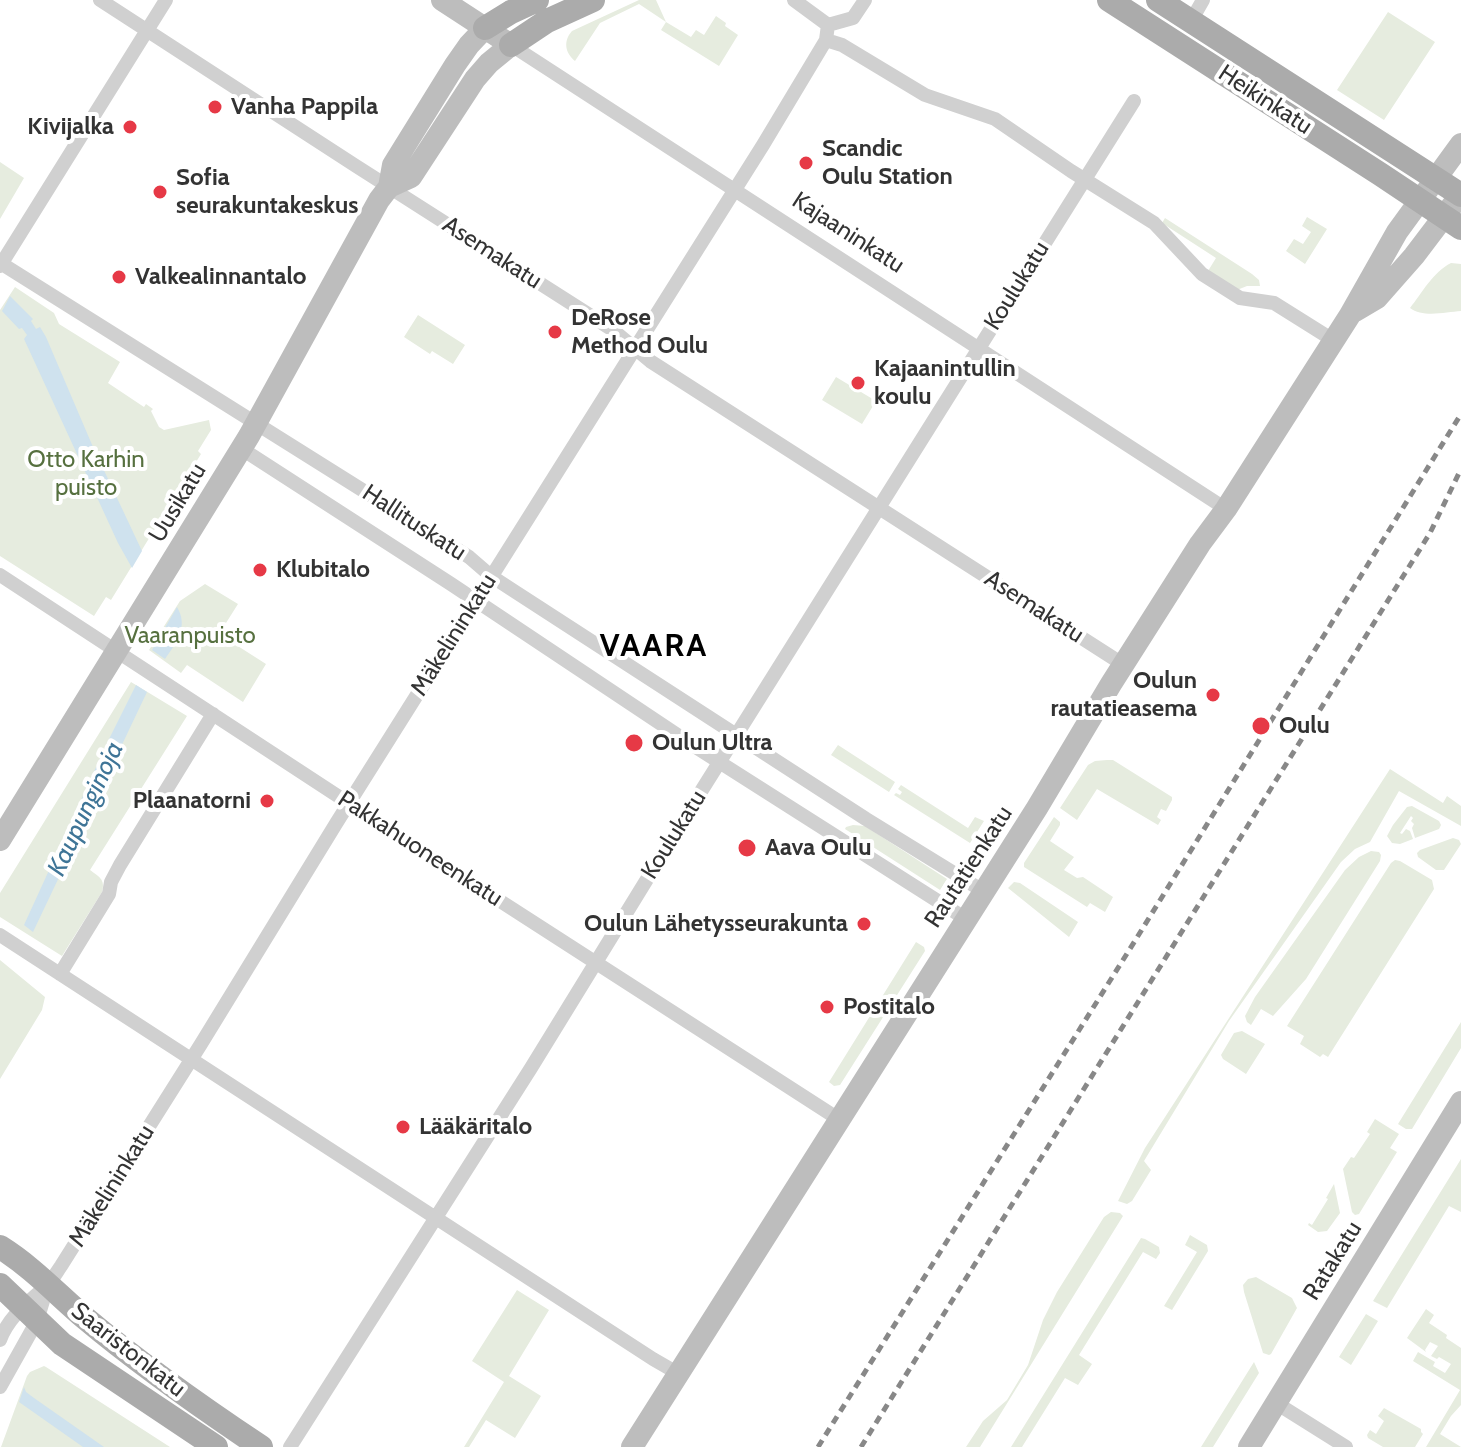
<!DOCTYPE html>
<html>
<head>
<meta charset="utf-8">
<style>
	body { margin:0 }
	canvas { display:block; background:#fff }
</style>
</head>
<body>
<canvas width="1461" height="1447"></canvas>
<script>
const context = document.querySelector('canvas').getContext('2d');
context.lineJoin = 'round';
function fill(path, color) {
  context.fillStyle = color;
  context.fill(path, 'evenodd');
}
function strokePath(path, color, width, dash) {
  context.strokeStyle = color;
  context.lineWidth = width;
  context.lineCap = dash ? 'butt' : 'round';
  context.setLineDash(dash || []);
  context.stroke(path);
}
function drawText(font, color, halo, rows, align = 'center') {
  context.font = font + ' Cabin,sans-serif';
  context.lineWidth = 8;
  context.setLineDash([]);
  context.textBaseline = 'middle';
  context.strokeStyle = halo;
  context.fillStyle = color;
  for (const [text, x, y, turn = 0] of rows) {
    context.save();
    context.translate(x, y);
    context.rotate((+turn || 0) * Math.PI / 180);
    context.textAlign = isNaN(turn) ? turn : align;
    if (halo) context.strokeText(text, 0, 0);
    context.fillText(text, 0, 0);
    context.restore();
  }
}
fill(new Path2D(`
	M639,0H656L666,22L691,37L696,30L704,35L716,16L726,23L725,26L738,35L719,66L661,30L666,22L639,4L600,23L575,61C565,53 563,41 572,31Z
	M1388,12L1435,42L1384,120L1337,90Z
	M0,162L24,178L0,219Z
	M1307,217L1327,229L1305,264L1286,251L1294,239L1303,244L1311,232L1302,226Z
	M1165,218L1252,274L1259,280L1260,286H1247L1237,290L1208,271L1216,258L1162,223Z
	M1451,263L1461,264V311C1446,312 1423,318 1410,308C1422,293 1433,272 1451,263Z
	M15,287L54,313L59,324L120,362L108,383L144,407L146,404L153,409L151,411L159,427L164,430L209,420L211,430L198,451L201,454L111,600L106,597L94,616L0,556V310Z
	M418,315L465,345L453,364L432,351L430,354L404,337Z
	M836,377L876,401L862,424L822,400Z
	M205,584L238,604L219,634L266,664L243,702L187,665L181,673L149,650L180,601Z
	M131,682L187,716L90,870C98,876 106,879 102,892L62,956L0,917V893Z
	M838,745L895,782L889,792L831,755Z
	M1107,760H1113L1172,797V800L1166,811L1161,809L1157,817L1161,820L1158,825L1097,789L1077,820L1060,808L1088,765L1095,761Z
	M1390,769L1443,803L1447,796L1461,806V826L1399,791L1370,842L1355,849L1341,862L1229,1021L1144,1161L1151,1170L1132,1201L1127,1204L1118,1201L1145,1148Z
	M901,785L968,828L975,817L984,821L970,843L894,795L896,793L900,795L902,792L898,789Z
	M1412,806L1439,821L1441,825L1439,829L1415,838L1412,828L1414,824L1411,821L1413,818L1411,816L1400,833L1402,834L1406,829L1410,831L1413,839L1400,844L1392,843L1387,836L1393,825L1407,807Z
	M1054,817L1060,822V825L1050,841L1074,857L1064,870L1077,878L1083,877L1113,897L1105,912L1090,903L1087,907L1024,867V863Z
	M853,825L865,826L947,879L940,890L845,829L846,827Z
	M1453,838L1459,840L1461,844L1444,870H1436L1418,857L1417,853L1420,850Z
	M1371,851L1379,852L1381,855L1380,861L1306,979L1273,1016L1261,1009L1251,1025L1247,1022L1245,1016L1255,997L1345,870L1359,857Z
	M1395,860L1400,861L1432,880L1434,889L1328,1057L1323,1054L1320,1057L1300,1044L1304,1036L1287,1026L1391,863Z
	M1014,882L1020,883L1078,922L1069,937L1008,888Z
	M916,942L924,947L925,951L840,1085L834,1086L829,1082Z
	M0,960L45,997L42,1010L0,1079Z
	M1461,1022V1048L1412,1129H1406L1398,1124Z
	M1242,1031L1265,1044L1246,1074L1223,1059L1221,1055L1234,1033Z
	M1375,1119L1399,1134L1390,1148L1397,1152L1359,1214L1355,1215L1352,1212L1343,1169L1351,1157L1354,1158L1370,1134L1367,1132Z
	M1461,1159V1212L1449,1206L1387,1308L1373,1301Z
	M1334,1184L1340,1213L1327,1231L1318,1232L1308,1225L1309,1223L1312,1225L1328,1199L1326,1198Z
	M1111,1212L1120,1213L1123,1216L980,1447H966L983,1421L1007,1400L1028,1365L1043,1320L1057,1292L1104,1217Z
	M1190,1235L1207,1245L1208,1251L1172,1310L1164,1306L1197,1252L1185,1245Z
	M1141,1238L1145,1239L1159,1247L1160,1253L1156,1259L1143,1252L1079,1355L1092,1364L1078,1385L1065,1378L1022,1447H1011Z
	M1256,1277L1292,1298L1297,1308L1271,1354L1269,1355L1263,1353L1244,1292L1243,1285L1248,1279Z
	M517,1290L549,1310L509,1376L541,1396L515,1438L486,1420L469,1447H464L504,1382L472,1361Z
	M1426,1309L1434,1315L1429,1323L1447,1335L1446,1338L1461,1348V1405L1451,1416L1440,1434L1461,1447H1426L1460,1390L1413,1361L1418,1352L1435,1362L1433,1366L1445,1373L1451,1364L1439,1357L1437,1359L1431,1356L1438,1346L1430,1342L1425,1350L1426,1352L1407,1338Z
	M1366,1314L1378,1321L1351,1365L1339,1357Z
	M1254,1362L1259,1373L1213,1447H1201Z
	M44,1366L46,1367L170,1447H1L27,1376L30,1372Z
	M1384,1408L1421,1429V1432L1423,1434L1415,1447H1383L1368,1438L1367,1435L1370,1430L1376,1434L1384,1421L1378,1416Z`), '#e6ecdf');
fill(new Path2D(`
	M10,296L33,319L31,321L36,329L40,327L46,337L93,447L142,551L132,568L118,543L24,339L27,335L22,328L19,329L2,311Z
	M177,607C189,627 176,643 165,659L152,650Z
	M136,685L147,692L33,932L24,925L108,741Z
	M24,1387L26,1392L34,1398L104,1447H83L19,1402Z`), '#cfe2ee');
strokePath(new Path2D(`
	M100,0L356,166L613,330L650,361L1124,665
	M794,0L828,25
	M1191,21L1203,0
	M828,25L853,18L865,0
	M826,40L842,45L925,95L995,119L1071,171L1154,223L1202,274L1240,298L1274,303L1333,340
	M511,45L1226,509
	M2,264L469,557L491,576L514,591L866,819L983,891
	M0,266L166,0
	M242,449L451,584L694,746L966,919
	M0,575L376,821L840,1120
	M0,935L653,1359L679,1374
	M60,974L109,894L111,882L120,865L213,714
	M0,1340C9,1316 28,1303 46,1286C52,1281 56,1273 61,1266L201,1044L337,822L763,145L826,40L828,25
	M0,1387L37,1321L48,1284
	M1276,1403L1346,1447
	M290,1447L531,1068L700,793L1134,101`), '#d0d0d0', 14);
strokePath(new Path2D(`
	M389,187L393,165L455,65L469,45L485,28
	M1355,311L1377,298L1414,256L1455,202
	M0,840L249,436L379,200L389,187L411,177L475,79L489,63L511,45L442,0
	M632,1447L1037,808L1111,684L1200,544L1226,509L1350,315L1397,232L1461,144
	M1249,1447L1461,1102`), '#bdbdbd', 22);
strokePath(new Path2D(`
	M1109,0L1380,174L1461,228
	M1158,0L1461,195
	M485,28L511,12L537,0
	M511,45L547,21L593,0
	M0,1247C32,1267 57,1294 85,1318C141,1365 201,1407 261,1447
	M0,1285L62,1344L216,1447`), '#ababab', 24);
strokePath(new Path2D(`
	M818,1447L1128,952L1461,414
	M861,1447L1430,533L1461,469`), '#888', 5, [8, 6]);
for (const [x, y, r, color] of [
	[215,107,8,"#e63946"],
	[130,127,8,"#e63946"],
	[806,163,8,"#e63946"],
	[160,192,8,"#e63946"],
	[119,277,8,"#e63946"],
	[555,332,8,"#e63946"],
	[858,383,8,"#e63946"],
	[260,570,8,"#e63946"],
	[1213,695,8,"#e63946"],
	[1261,726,10,"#e63946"],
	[634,743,10,"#e63946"],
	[267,801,8,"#e63946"],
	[747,848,10,"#e63946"],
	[864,924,8,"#e63946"],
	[827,1007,8,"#e63946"],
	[403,1127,8,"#e63946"]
]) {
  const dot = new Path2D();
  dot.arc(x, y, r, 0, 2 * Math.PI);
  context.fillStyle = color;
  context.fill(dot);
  strokePath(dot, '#fff', 3);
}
drawText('24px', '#333', '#fff', [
	["Heikinkatu",1265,100,33],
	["Kajaaninkatu",848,233,33],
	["Asemakatu",492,253,33],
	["Koulukatu",1017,286,-58],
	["Uusikatu",178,503,-59],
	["Hallituskatu",414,523,33],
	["Asemakatu",1034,607,33],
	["Mäkelininkatu",454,635,-58],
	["Koulukatu",674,835,-58],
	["Pakkahuoneenkatu",420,849,33],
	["Rautatienkatu",969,867,-57],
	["Mäkelininkatu",112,1186,-58],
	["Ratakatu",1333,1261,-58],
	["Saaristonkatu",128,1350,38]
]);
drawText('bold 24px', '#333', '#fff', [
	["Vanha Pappila",231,107],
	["Kivijalka",114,127,"right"],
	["Scandic",822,149],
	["Oulu Station",822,177],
	["Sofia",176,178],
	["seurakuntakeskus",176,206],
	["Valkealinnantalo",135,277],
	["DeRose",571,318],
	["Method Oulu",571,346],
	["Kajaanintullin",874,369],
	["koulu",874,397],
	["Klubitalo",276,570],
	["Oulun",1197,681,"right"],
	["rautatieasema",1197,709,"right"],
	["Oulu",1279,726],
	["Oulun Ultra",652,743],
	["Plaanatorni",251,801,"right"],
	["Aava Oulu",765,848],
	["Oulun Lähetysseurakunta",848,924,"right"],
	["Postitalo",843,1007],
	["Lääkäritalo",419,1127]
], 'left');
drawText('24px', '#56703f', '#fff', [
	["Otto Karhin",86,460],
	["puisto",86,488],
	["Vaaranpuisto",190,636]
]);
drawText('italic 26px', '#3f7597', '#fff', [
	["Kaupunginoja",86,809,-65]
]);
context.letterSpacing = '2px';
drawText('bold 32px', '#000', '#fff', [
	["VAARA",654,647]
]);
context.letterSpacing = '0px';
</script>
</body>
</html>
